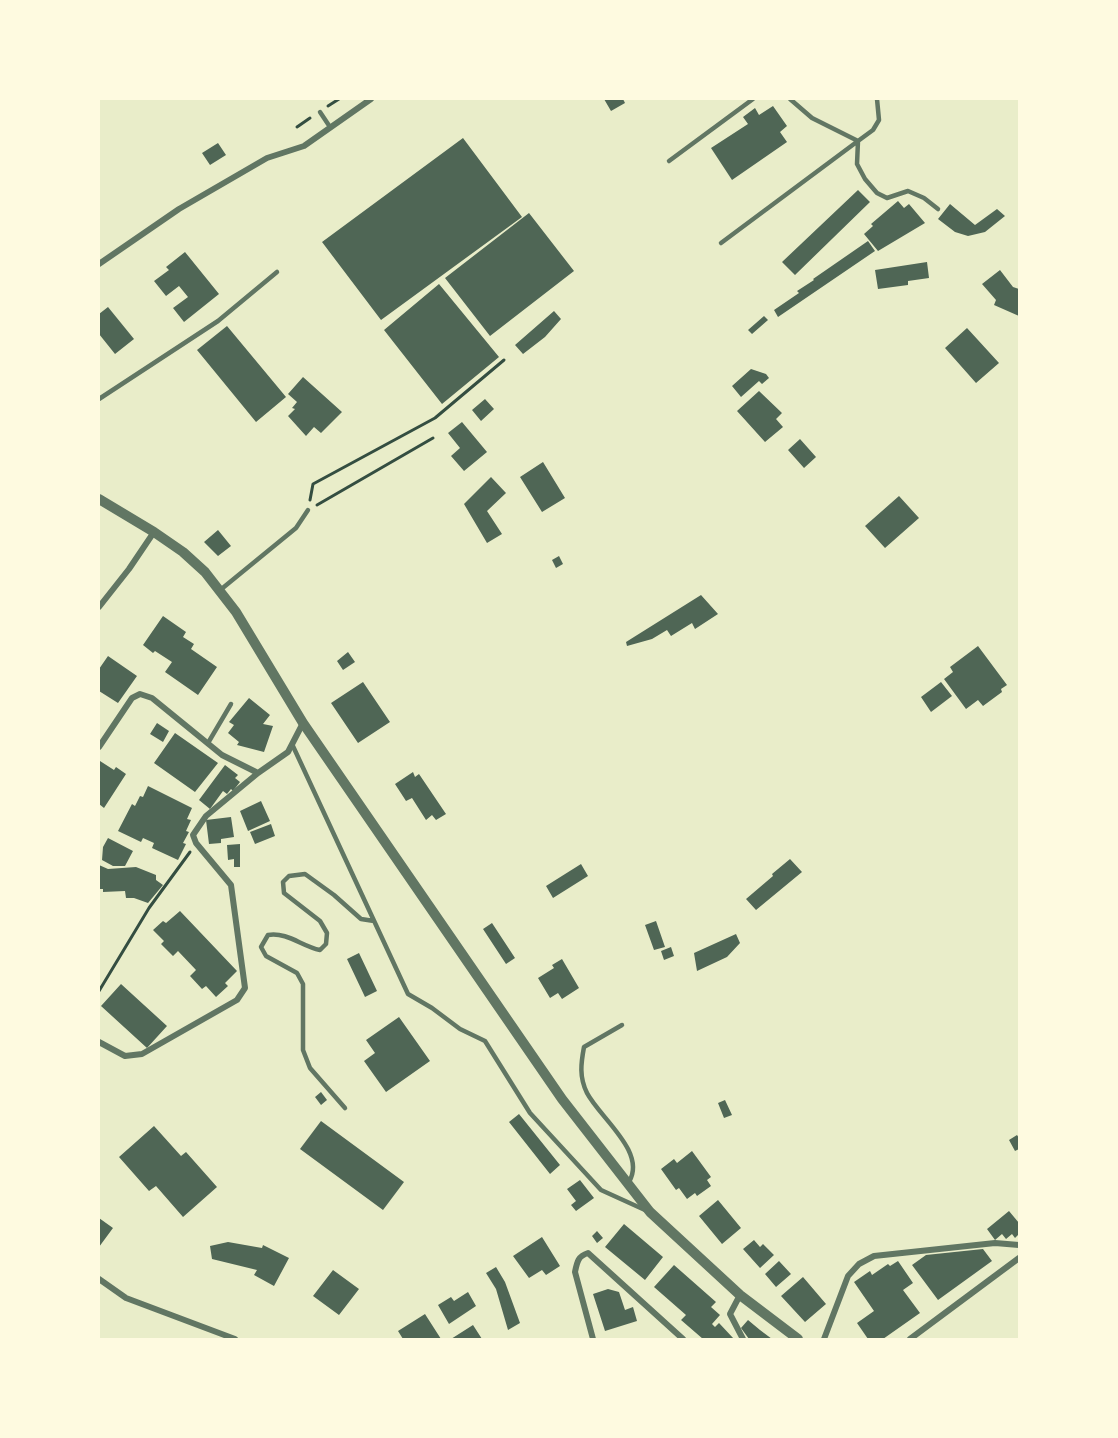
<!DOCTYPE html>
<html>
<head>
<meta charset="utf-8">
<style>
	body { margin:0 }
	#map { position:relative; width:1118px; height:1438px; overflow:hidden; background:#e9edc9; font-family:"Space Grotesk",sans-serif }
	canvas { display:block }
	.frame { position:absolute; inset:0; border:100px solid #fefae0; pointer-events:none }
</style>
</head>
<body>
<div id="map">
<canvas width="1118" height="1438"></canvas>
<div class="frame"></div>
</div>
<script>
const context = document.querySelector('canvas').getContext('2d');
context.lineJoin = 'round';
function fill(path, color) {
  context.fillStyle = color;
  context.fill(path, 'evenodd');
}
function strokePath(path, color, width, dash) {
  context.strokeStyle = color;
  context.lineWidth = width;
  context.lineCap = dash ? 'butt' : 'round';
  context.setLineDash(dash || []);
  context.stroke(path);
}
fill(new Path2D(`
	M604,99H623L625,103L611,111Z
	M773,106L787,126L780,132L787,142L732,180L711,148L748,124L743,117L755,108L759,115Z
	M463,138L522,217L381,320L322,242Z
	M218,143L226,155L210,165L202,153Z
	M858,190L870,202L795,275L782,262Z
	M898,201L904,208L909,204L925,223L878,251L864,234L873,226L871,224Z
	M950,204L975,225L997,209L1005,216L985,232L968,236L955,232L938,219Z
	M529,213L574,271L490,336L445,278Z
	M868,241L875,251L778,317L774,310L799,293L797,291L814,280L813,279Z
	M185,252L219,294L184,322L173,308L188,297L179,286L166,296L154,281L169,270L166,267Z
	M927,262L929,278L908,281V285L878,289L875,270Z
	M1000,270L1013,287L1019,289V316L994,305L996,300L982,284Z
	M439,284L499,357L442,404L384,330Z
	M108,307L134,339L115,354L99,334V314Z
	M554,311L561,319L545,337L523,354L515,345Z
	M764,316L768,320L752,334L748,330Z
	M227,326L286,397L256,422L197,350Z
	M967,328L999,363L976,383L945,348Z
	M751,369L766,374L769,378L762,384L759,381L741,397L732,386Z
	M303,377L342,412L321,433L314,427L306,436L288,416L295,409L292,408L297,402L288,394Z
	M759,391L782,413L776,419L783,427L765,442L737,411Z
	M485,399L494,409L481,421L472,410Z
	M462,422L487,452L464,471L451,456L460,448L448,433Z
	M800,439L816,457L804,468L788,450Z
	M543,462L565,498L542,512L520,477Z
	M491,477L506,493L487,511L502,534L487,543L464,504Z
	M899,496L919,518L885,548L865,526Z
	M218,530L231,546L218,556L204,542Z
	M559,556L563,564L556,568L552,560Z
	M701,595L718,614L695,629L692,623L671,636L667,630L652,639L627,646L626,642Z
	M163,616L186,632L183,637L194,644L191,649L217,667L198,695L165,672L172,662L155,651L153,653L143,645Z
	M978,646L1007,685L1001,689L1002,692L983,706L978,700L966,709L944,679L953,672L950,667Z
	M348,652L355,662L343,670L337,661Z
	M108,656L137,676L118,703L99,691V669Z
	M363,682L390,722L358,743L331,703Z
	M941,682L952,696L931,712L921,697Z
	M249,698L270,715L263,724L273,726L264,752L237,745L239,742L228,733L234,725L229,722Z
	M157,723L169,731L163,742L150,734Z
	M175,733L218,763L195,792L154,763Z
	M100,761L114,770L116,767L126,774L104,808L99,804Z
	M225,765L238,775L235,778L240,782L233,791L231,789L227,794L223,791L210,809L199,800Z
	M413,772L415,777L419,774L446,814L436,820L432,815L426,820L412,798L406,801L395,784Z
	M148,786L192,808L187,819L191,820L186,831L189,832L183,843L186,844L178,860L152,848L154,843L143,838L141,842L118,831L132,804L135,806L140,796L143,797Z
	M261,801L270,821L248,831L240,811Z
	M231,817L234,837L221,839V843L209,844L206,820Z
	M271,824L275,836L255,844L250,832Z
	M108,838L133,851L125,866H113L102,860L103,847Z
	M240,844V867H234V859L228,860L227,845Z
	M790,859L802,872L756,910L746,899L773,876L772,874Z
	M581,864L588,876L553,898L546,886Z
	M99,865L108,869L136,867L156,875V880L163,885L148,903L134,898H126L125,891L103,892V889H99Z
	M180,911L237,971L225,983L228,986L216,997L206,986L202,989L190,976L196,970L178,951L173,956L161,944L164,941L153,930L163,921L166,923Z
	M656,921L665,947L654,950L645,925Z
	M492,923L515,958L506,964L483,929Z
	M736,934L740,943L727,957L697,971L694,953Z
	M671,947L674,956L664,960L661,951Z
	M359,953L377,991L365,997L347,959Z
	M562,959L579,988L562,999L558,993L550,998L538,978L554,968L552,965Z
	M121,984L167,1026L147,1048L101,1006Z
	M399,1017L430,1061L386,1092L364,1061L375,1053L366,1040Z
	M321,1092L327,1100L321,1105L315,1097Z
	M725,1100L732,1115L724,1118L718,1103Z
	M519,1114L560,1165L550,1174L509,1122Z
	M321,1121L404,1182L383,1210L300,1149Z
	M154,1126L181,1156L186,1152L217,1187L183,1217L156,1186L149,1191L119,1157Z
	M1017,1135L1019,1138V1149L1015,1151L1009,1140Z
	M692,1151L711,1177L707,1180L711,1186L697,1196L695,1193L687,1199L679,1188L676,1190L661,1169L674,1159L677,1163Z
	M580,1180L594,1198L576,1211L571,1205L576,1201L567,1189Z
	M718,1200L741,1228L722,1244L699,1216Z
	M1009,1211L1019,1223V1234L1015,1238L1012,1234L1006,1239L1002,1234L995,1240L987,1229Z
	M99,1218L113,1228L99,1247Z
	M624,1224L663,1257L645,1280L605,1247Z
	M597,1231L603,1238L597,1243L592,1236Z
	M542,1237L560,1266L546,1275L542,1270L529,1278L513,1256Z
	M754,1240L760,1247L763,1244L774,1255L760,1268L743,1249Z
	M228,1242L262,1248L263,1245L289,1258L274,1286L254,1275L257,1270L212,1259L210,1246Z
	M983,1249L992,1261L938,1300L912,1265L926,1255Z
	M779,1261L791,1274L776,1287L765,1274Z
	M898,1261L913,1283L903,1290L920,1313L883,1339H868L857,1323L874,1311L854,1282L870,1271L872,1275L888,1264L890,1266Z
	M674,1265L716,1302L711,1307L720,1315L712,1324L715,1327L719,1323L734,1339H703L681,1320L686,1315L654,1287Z
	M496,1267L505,1282L520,1323L508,1330L496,1289L486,1273Z
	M333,1270L359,1289L339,1315L313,1296Z
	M803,1277L826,1304L805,1322L781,1296Z
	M608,1289L619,1292L625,1310L633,1307L637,1321L605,1331L593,1294Z
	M468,1292L476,1306L449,1324L438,1305L451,1297L454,1301Z
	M425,1314L441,1339H403L398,1331Z
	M748,1320L760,1330L772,1339H749L741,1328Z
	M473,1325L482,1339H451Z`), '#4f6655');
strokePath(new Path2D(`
	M328,106L339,99
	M297,127L310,118
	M310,500L313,484L435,418L504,360
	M317,505L433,438
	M99,991L149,908L190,852`), '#344e41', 3);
strokePath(new Path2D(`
	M790,99L812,118L858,141L873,130L879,120L877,99
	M320,112L330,127
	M858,141L857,164L865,179L877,193L887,198L908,191L924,198L938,209
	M669,161L753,99
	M721,243L858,141
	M99,399L218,321L277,272
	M219,591L296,528L308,510
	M208,743L231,704
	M292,744L408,994L432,1008L460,1029L485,1041L530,1113L601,1190L645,1210
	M622,1025L584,1047C581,1063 579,1077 587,1093C600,1118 647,1152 629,1182
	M345,1108L310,1068L303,1050V984L297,973L266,956L261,947L268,935C288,932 301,946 320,950L326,944L327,933L320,921L284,893L283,882L289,876L305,874L334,895L361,919L374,921`), '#617663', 4.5);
strokePath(new Path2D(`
	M99,264L179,209L267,158L304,146L371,99
	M99,607L129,569L154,532
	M99,747L132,698L140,694L152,698L222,755L258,773L288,752L303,723
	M99,1042L125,1056L142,1054L237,1000L245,988L231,885L196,843L193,835L206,816L258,773
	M99,1279L126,1298L235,1339
	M740,1295L730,1314L743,1339
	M593,1339L575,1272C577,1262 578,1256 588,1253L683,1339
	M824,1339L848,1276L859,1264L874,1256L995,1243L1019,1245
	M910,1339L1019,1258`), '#617663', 6);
strokePath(new Path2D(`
	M99,499L154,532L183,552L205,572L236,612L303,723L562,1099L650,1212L740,1295L798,1339`), '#617663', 10);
</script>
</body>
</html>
